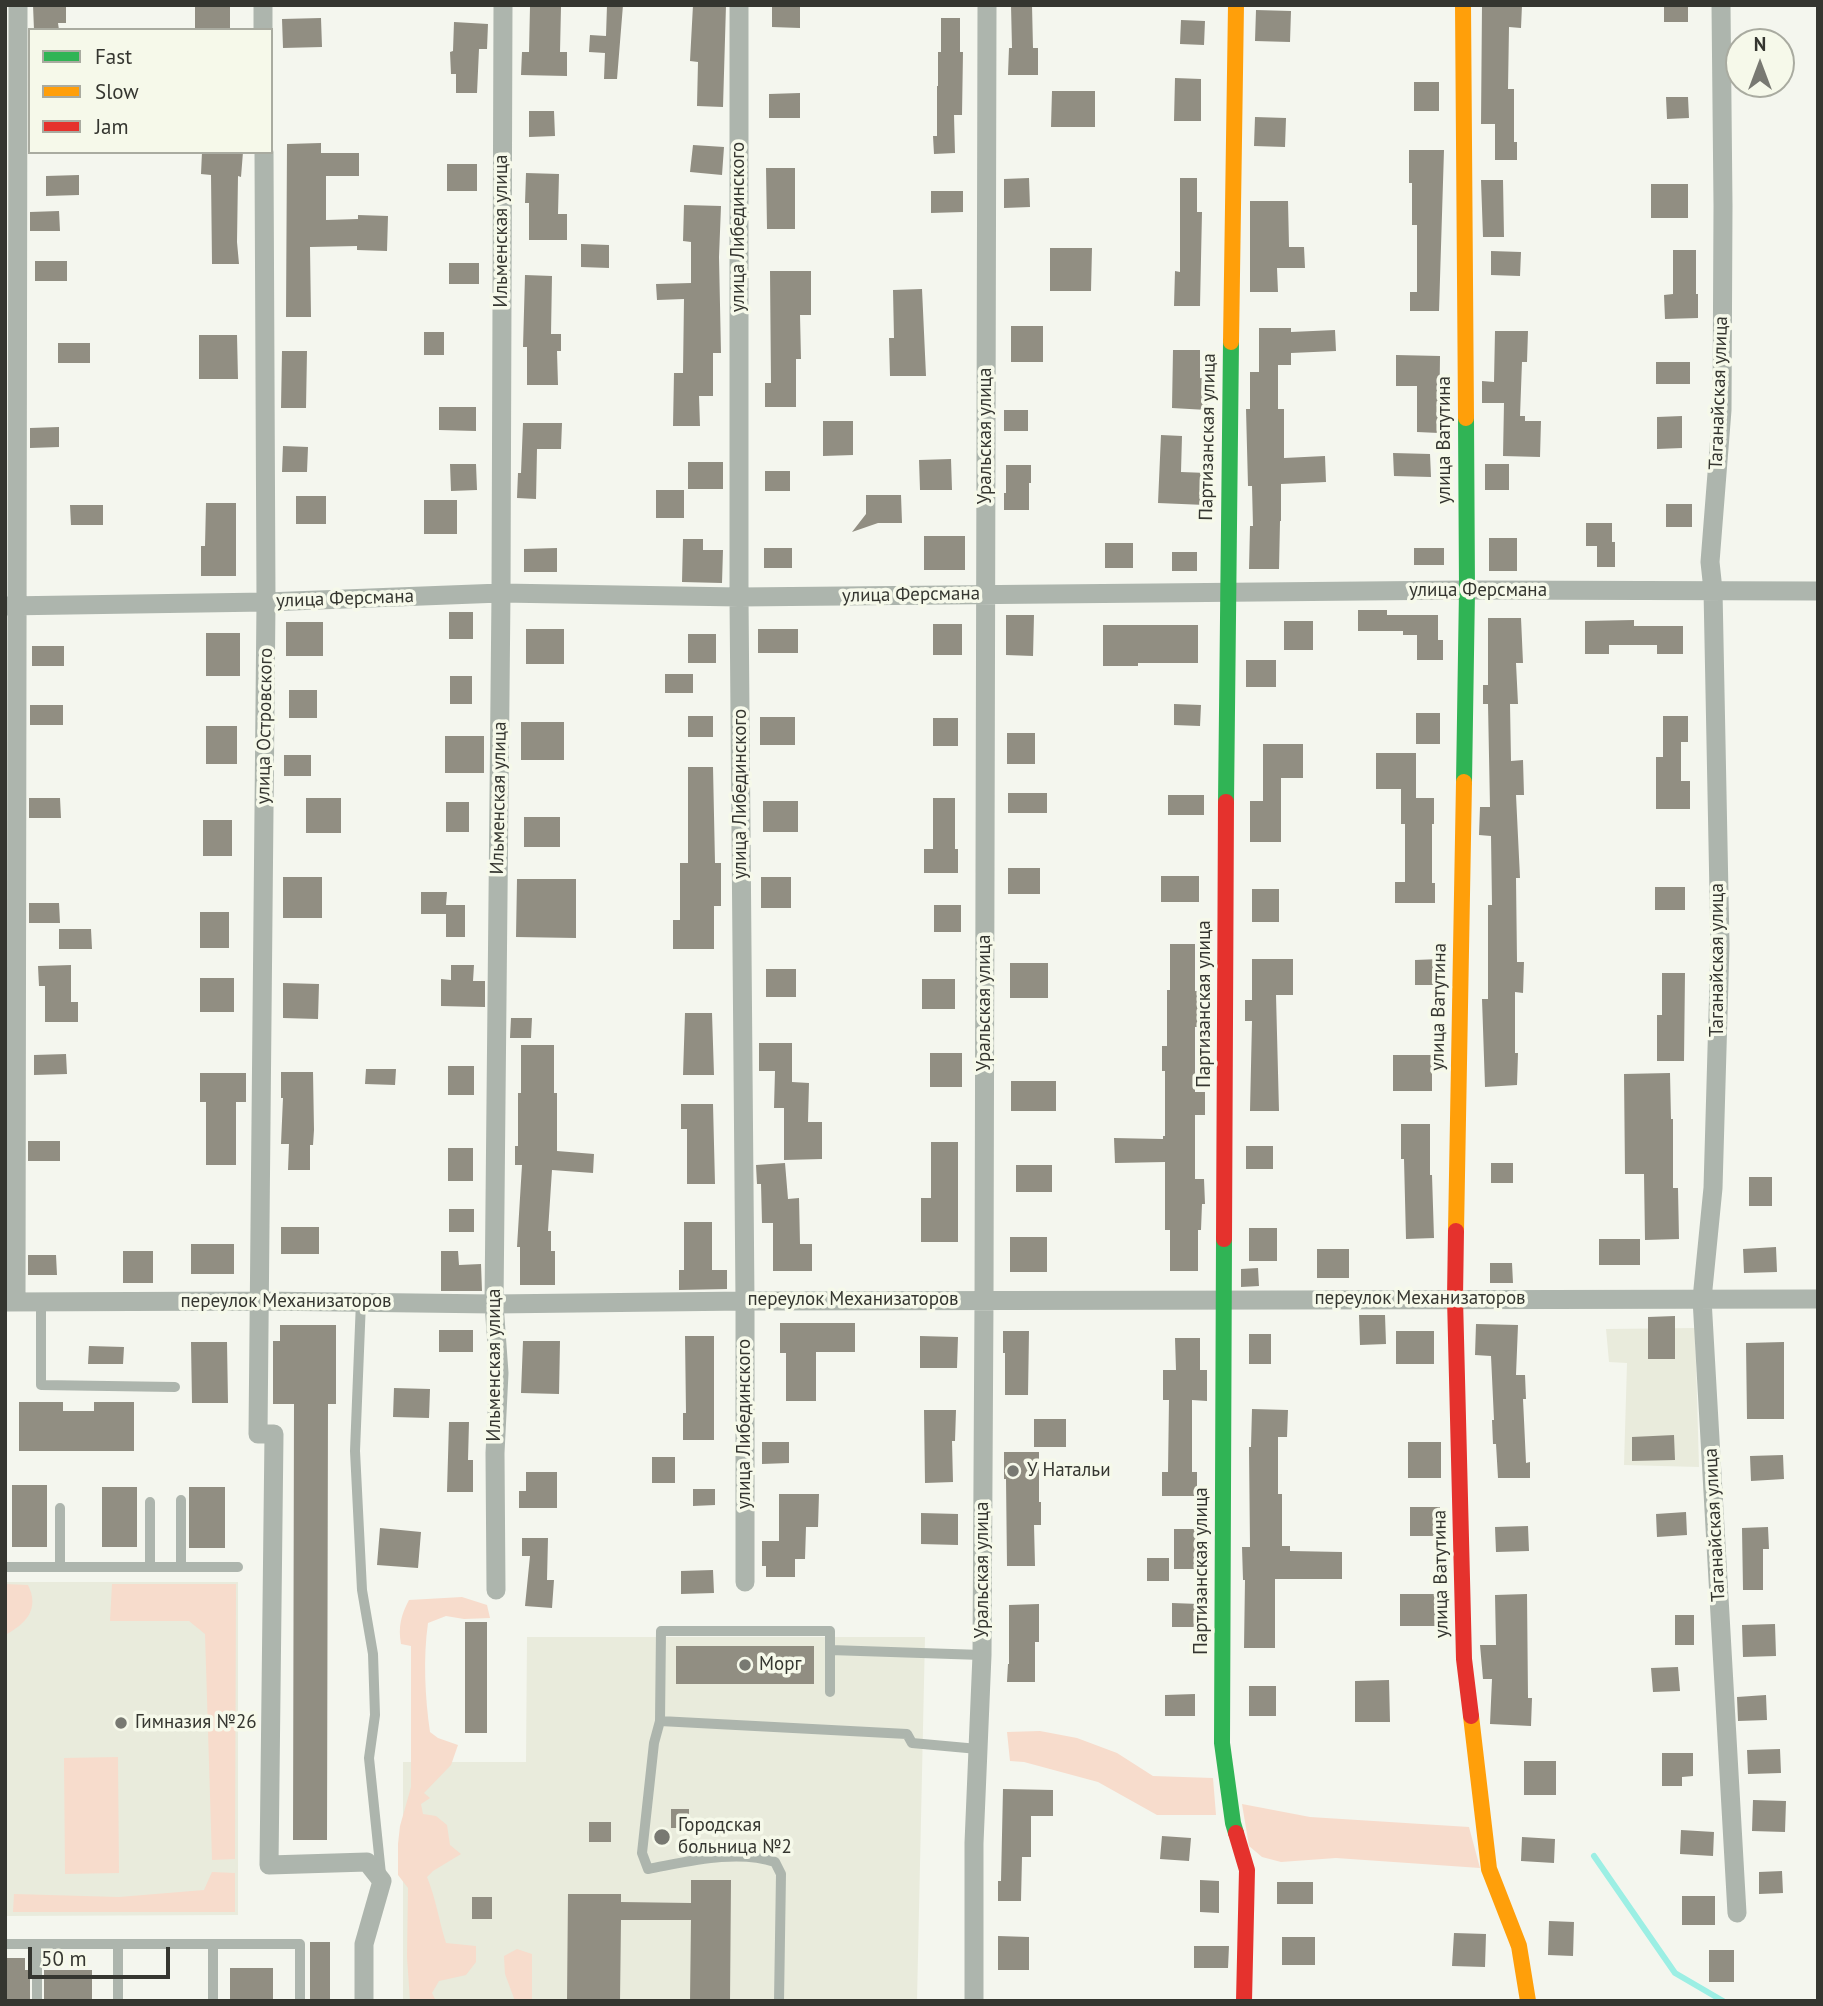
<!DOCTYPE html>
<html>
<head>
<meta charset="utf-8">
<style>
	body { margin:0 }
	#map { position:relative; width:1823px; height:2006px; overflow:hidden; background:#f4f6ee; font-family:"PT Sans",sans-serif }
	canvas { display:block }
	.frame { position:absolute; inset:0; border:7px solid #353630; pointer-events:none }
	.legend { position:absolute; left:28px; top:28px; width:245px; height:126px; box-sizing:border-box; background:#f6f9ea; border:2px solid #a9aba0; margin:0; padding:9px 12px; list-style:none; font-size:21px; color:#353630 }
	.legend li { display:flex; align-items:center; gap:14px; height:35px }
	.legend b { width:35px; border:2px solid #a9aba0 }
	.north { position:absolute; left:1725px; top:28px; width:70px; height:70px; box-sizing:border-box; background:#f6f9ea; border:2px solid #a9aba0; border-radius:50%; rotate:0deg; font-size:19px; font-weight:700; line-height:28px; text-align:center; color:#353630 }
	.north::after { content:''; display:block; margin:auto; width:24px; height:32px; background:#787972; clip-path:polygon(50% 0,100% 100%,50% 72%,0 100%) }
	.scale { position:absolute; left:28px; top:1947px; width:142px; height:32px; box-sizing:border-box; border:4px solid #353630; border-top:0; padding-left:9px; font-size:21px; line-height:24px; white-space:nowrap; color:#353630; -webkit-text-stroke:5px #f6f9ea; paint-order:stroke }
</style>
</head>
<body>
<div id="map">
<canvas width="1823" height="2006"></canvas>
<div class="frame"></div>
<ul class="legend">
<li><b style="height:9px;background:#30b455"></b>Fast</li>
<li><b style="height:9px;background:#ff9f0a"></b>Slow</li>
<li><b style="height:9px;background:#e5322d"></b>Jam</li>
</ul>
<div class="north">N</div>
<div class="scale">50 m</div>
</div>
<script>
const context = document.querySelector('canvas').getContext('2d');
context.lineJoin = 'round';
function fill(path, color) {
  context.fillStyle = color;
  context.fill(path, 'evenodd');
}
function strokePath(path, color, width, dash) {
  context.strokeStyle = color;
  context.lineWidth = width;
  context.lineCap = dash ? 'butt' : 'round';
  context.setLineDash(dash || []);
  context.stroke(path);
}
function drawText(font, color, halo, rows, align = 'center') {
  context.font = font + ' "PT Sans",sans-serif';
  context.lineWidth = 7;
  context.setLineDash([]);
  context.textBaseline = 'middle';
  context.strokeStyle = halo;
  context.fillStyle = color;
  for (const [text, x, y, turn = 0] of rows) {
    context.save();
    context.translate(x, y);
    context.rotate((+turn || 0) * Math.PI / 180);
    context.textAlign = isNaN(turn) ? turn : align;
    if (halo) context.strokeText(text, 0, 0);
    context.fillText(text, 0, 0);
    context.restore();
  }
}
fill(new Path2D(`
	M1695,1328L1699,1467L1624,1465L1627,1363L1609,1362L1606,1329Z
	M5,1582H238V1915L5,1916Z
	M527,1637H925L917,2001H403V1762H526Z`), '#e9ebdc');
fill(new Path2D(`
	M5,1584L28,1585C40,1609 26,1624 5,1635Z
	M112,1584H236L235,1859L212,1860L205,1634L189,1621H110Z
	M462,1597L487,1605L490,1618L464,1619L446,1616L428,1623C423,1658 425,1697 430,1732L438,1738L458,1745L451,1765L424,1793L430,1798L421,1804L423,1814L436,1816L447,1825L450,1845L461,1854L433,1871L427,1877C436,1899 439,1921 446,1943L476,1946V1962L466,1975L439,1981L432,1993L436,2001H410L407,1957L408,1888L398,1875V1844L400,1826L411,1787V1646L401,1644C398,1627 401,1615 409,1600Z
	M1040,1731L1077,1738L1117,1753L1153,1776L1213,1778L1216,1815H1157L1098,1782L1024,1762L1010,1761L1007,1732Z
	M118,1757L119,1873L65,1874L64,1758Z
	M1242,1804L1310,1817L1469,1827L1480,1868L1336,1858L1281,1862L1262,1857L1249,1846Z
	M212,1872L235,1873V1912H13L14,1894L119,1897L204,1890Z
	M517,1949L532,1954V2001H515L505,1974L504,1956Z`), '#f7dccc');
strokePath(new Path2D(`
	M1594,1856L1675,1973L1723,2001`), '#9cefe4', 6);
fill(new Path2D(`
	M33,5H66V23H58L59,30H34Z
	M195,5H230V30H195Z
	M607,5H623L617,79H604L605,53L589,52L590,35L606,36Z
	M693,5H726L723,107L697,106L698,62L690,61Z
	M772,5H800V28L772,27Z
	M1011,5H1032L1033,48H1038V75H1008L1009,48H1012Z
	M1482,5H1522L1521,28L1509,27L1508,89H1514V142H1517V160H1495V124H1481Z
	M1664,5H1688V22H1664Z
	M530,7H561L560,52H567V76L521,75L522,52H529Z
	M1256,10L1291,11L1290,42L1255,41Z
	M321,18L322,47L283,48L282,19Z
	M941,18H960V52H963L962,115H954L955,153L934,154L933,136H937V86H938V52H941Z
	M1181,20L1205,21L1204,45L1180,44Z
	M454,22L488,24L487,49H479L477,93H456V74H451L450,52L453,51Z
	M1175,78L1201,79V121H1174Z
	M1414,82H1439V111H1414Z
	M1052,91H1095V127H1051Z
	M800,93V118H769V94Z
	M1666,97H1688L1689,118L1667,119Z
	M529,111H554L555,136L529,137Z
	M1255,117L1286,118L1285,147L1254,146Z
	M321,143V153H359V176H326V220L358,219V215L388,216L387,251L357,250V246L310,247L311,317H286L287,144Z
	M693,145L724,147L722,175L690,172Z
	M1409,150H1444L1439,311H1410V292H1417V225H1412V183H1409Z
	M202,152H243L241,177L238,176L237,242L239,264H212L211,175L201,174Z
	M447,164H477V191H447Z
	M766,168H795V229H767Z
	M526,173L559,174L558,214H567V240H529V203H525Z
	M79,175V195L46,196V176Z
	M1029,178L1030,207L1004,208V179Z
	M1180,178H1197V212H1202L1200,306H1174L1175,271L1180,272Z
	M1481,180H1503L1504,237H1483Z
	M1651,184H1688V218H1651Z
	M931,191H963V212L931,213Z
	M1250,201H1288L1289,247H1304L1305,268H1277L1278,292H1250Z
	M684,205L721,206L719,257L721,353H713V396H699L700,426H673L674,373H683L684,299L657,300L656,284L691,283V242L683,241Z
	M59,211L60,231H30V212Z
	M581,244L609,245V268L581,267Z
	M1050,248H1092L1091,291H1050Z
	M1673,250H1696V294H1698V318L1665,319L1664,295L1673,294Z
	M1491,251L1521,252L1520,276L1491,275Z
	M35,261H67V281H35Z
	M449,263H479V284H449Z
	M770,271H811V315H800L801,359H796V407H765V383H771Z
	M525,275L552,276L551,334H561V351H557L558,385H527V347H523Z
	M922,289L926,376H890L889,338H894L893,290Z
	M1011,326H1043V362H1011Z
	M1259,328H1291V332L1335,330L1336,351L1291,353V365H1278V409H1284V458L1325,456L1326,482L1281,484V521H1280L1279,569H1249L1250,526H1253L1252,486H1248L1246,409H1250V372H1259Z
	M1495,331H1528L1527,362H1522L1520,416H1525V421H1541L1540,457L1503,456L1504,403H1482V381L1494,382Z
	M424,332H444V355H424Z
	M199,335H237L238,379H199Z
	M58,343H90V363H58Z
	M1173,350H1200V378L1208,379L1207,410L1172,408Z
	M282,351H307L306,408H281Z
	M1396,355L1440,356L1439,433L1417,432V386H1396Z
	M1656,362H1690V384H1656Z
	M439,407H476V431L439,430Z
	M1004,410H1028V431H1004Z
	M1682,416V448L1657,449V417Z
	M823,421H853V455L823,456Z
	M523,423H562L561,449H537L536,499L517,498L518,473H521Z
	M59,427V447L30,448V428Z
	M1161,435L1182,436L1181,472L1207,473L1205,505L1158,503Z
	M283,446L308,447L307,472H282Z
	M1393,453L1430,454L1431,477L1394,476Z
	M951,459L952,490H920L919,460Z
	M688,462H723V489H688Z
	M450,464H476L477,490L451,491Z
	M1485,464H1509V490H1485Z
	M1006,465H1031V483H1029V510H1004V493H1006Z
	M765,471H790V491H765Z
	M656,490H684V518H656Z
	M866,495H901L902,523H878L852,532L866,514Z
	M296,496H326V524H296Z
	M424,500H457V534H424Z
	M206,503H236V576H201V546H205Z
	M1666,504H1692V527H1666Z
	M70,505H103V525H71Z
	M1586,523H1612V542H1615V567H1597V546H1586Z
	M924,536H965V570H924Z
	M1489,538H1517V571H1489Z
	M683,539H703V550H723L722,583L682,582Z
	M1105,543H1133V568H1105Z
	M557,548V572H524V549Z
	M764,548H792V568H764Z
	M1414,548H1444V565H1414Z
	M1172,552H1197V571H1172Z
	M1358,610H1387V615H1438V640H1443V660H1417V635H1403V631H1358Z
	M449,612H473V639H449Z
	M1006,615H1034L1033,656L1006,655Z
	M1488,618H1521L1523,663H1516L1518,704H1510L1511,761L1523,760L1524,795H1516L1520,878H1516L1517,962H1524L1523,993L1515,992V1053H1518L1517,1085L1485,1087L1482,999H1488V905H1492L1491,836L1479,835L1480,807H1490L1488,704H1483V685H1488Z
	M1634,620V626H1683V654H1657V645H1609V654H1585V621Z
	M1284,621H1313V650H1284Z
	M286,622H323V656H286Z
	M933,624H962V655H933Z
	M1103,625H1198V663H1138V666H1103Z
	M526,629H564V664H526Z
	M758,629H798V653H758Z
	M206,633H240V676H206Z
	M688,634H716V663H688Z
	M32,646H64V666H32Z
	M1246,660H1276V687H1246Z
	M665,674H693V693H665Z
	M450,676H472V704H450Z
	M289,690H317V718H289Z
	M1174,704L1201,705L1200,726L1174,725Z
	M30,705H63V725H30Z
	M1416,713H1440V744H1416Z
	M688,716H713V737H688Z
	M1663,716H1688V742H1681V781H1690V809H1656V757H1663Z
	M760,717H795V745H760Z
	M933,718H958V746H933Z
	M521,722H564V760H521Z
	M206,726H237V764H206Z
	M1007,733H1035V764H1007Z
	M445,736H484V773H445Z
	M1263,744H1303V778H1281V842H1250V801H1263Z
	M1376,753H1416V798H1434V824H1432V883H1435V903H1395V882H1405V824H1401V789H1376Z
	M284,755H311V776H284Z
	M688,767H713L715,863H721V906H714V949H673V920H680V863H688Z
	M1008,793H1047V813H1008Z
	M1168,795H1204V815H1168Z
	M29,798H60L61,818H29Z
	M306,798H341V833H306Z
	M933,798H955V849H958V873H924V849H933Z
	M763,801H798V832H763Z
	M446,802H469V832H446Z
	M524,817H560V847H524Z
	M203,820H232V856H203Z
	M1008,868H1040V894H1008Z
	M1161,876H1199V902H1161Z
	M283,877H322V918H283Z
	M761,877H791V908H761Z
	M517,879H576V938L516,937Z
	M1655,887H1685V910H1655Z
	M1252,889H1279V922H1252Z
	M421,892H447L446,905H465V937H446V914H421Z
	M29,903H59L60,923H29Z
	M934,905H961V932H934Z
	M200,912H229V948H200Z
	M59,929H91L92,949H59Z
	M1170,944H1195V991L1209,992L1206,1027H1195V1092H1205V1115H1195V1179H1204L1205,1204H1202L1201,1230H1198V1271H1170V1230H1165V1162L1115,1163L1114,1138L1163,1139V1136H1165V1071H1162V1046H1167V990H1170Z
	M1252,959H1293V995H1276L1279,1111H1250L1252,1021H1245V1000H1252Z
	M1440,959V985H1415V960Z
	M1010,963H1048V998H1010Z
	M71,965V1002H78V1022H45V986H39L38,966Z
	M451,965H474L473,981H485V1007L441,1006V979L451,980Z
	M766,969H796V997H766Z
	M1662,973H1685L1684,1061H1657V1015H1662Z
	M200,978H234V1012H200Z
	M922,979H955V1009H922Z
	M283,983L319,984L318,1019L283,1018Z
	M685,1013H712L714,1075H683Z
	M511,1018H532L531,1038H510Z
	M759,1043H792V1082L809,1083L808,1122H822V1159L784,1160V1108H774L775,1071H759Z
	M521,1045H554V1093H557V1151L594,1154L593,1173L552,1170L548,1231H551V1251H555V1285H520V1247H517L522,1165H515V1146H518V1093H521Z
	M930,1053H962V1087H930Z
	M66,1054L67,1074L34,1075V1055Z
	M1393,1055H1432V1091H1393Z
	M448,1066H474V1095H448Z
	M366,1069H396L395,1085L365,1084Z
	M281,1072H313L314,1130L313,1145H310V1170H288L289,1144H281L283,1098H281Z
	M200,1073H246V1102H236V1165H206V1102H200Z
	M1670,1073L1671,1119H1673V1188H1678L1679,1239L1645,1240L1644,1174H1625L1624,1074Z
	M1011,1081H1056V1111H1011Z
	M681,1104H713L715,1184H687V1129H681Z
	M1401,1124H1430V1175H1432L1434,1238L1406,1239L1404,1159H1401Z
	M28,1141H60V1161H28Z
	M931,1142H958V1242H921V1198H931Z
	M1246,1146H1273V1169H1246Z
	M448,1148H473V1181H448Z
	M785,1163L788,1199L799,1198L800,1244H812V1271H773V1223H762L761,1184H757L756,1165Z
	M1491,1163H1513V1183H1491Z
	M1016,1165H1052V1192H1016Z
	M1749,1177H1772V1206H1749Z
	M449,1209H474V1232H449Z
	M684,1222H712V1270H727V1289L679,1290V1270H684Z
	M281,1227H319V1254H281Z
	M1249,1228H1277V1261H1249Z
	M1010,1237H1047V1272H1010Z
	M1599,1239H1640V1265H1599Z
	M191,1244H234V1274H191Z
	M1776,1247L1777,1272L1744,1273L1743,1249Z
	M1317,1249H1349V1278H1317Z
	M123,1251H153V1283H123Z
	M441,1251H458L459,1265L481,1264L482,1291H441Z
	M28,1255H56L57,1275H28Z
	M1490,1263H1512L1513,1283H1490Z
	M1258,1268L1259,1286L1241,1287V1269Z
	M1359,1315H1385L1386,1344L1360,1345Z
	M1675,1316V1359H1648V1317Z
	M780,1323H855V1352H816V1401H786V1353H780Z
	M1476,1324L1518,1325L1516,1375H1525L1526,1399H1523L1526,1463L1530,1462V1478H1498L1496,1444H1493L1492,1420H1494L1491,1356L1475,1355Z
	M280,1325H336V1404H328L327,1840H293L294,1404H273V1341H280Z
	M439,1330H473V1352H439Z
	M1003,1331H1029L1028,1395H1005V1353H1003Z
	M1396,1331H1434V1364H1396Z
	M1249,1334H1271V1364H1249Z
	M685,1336H714V1440H683V1413H686Z
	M920,1336L958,1337L957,1368H920Z
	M1175,1338H1200V1370H1207V1401L1192,1400V1472H1197V1496H1162V1472H1168L1169,1400H1163V1370H1176Z
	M523,1341H560L559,1394L521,1393Z
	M191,1342H227L228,1403H192Z
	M1784,1342V1419H1747L1746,1343Z
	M89,1346L124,1347L123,1364H88Z
	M394,1388L430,1389L429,1418L393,1417Z
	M19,1402H63V1411H94V1402H134V1451H19Z
	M1252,1409L1288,1410L1287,1437H1278V1494H1282V1546H1290V1551L1342,1552V1579H1275V1648H1244L1245,1580H1243L1242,1547H1250L1249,1447H1251Z
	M924,1410H956L955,1441H952L953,1482L925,1483Z
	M1034,1419H1066V1447H1034Z
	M449,1422H469L468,1460H473V1492H447Z
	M1674,1435L1675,1460L1632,1461V1437Z
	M762,1442H789V1463L762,1464Z
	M1408,1442H1441V1478H1408Z
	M1004,1452H1039V1502H1041V1525H1034L1035,1566H1007L1006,1479H1004Z
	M1783,1455L1784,1479L1751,1481L1750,1456Z
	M652,1457H675V1483H652Z
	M526,1472H557V1508H519V1491H526Z
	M12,1485H47V1547H12Z
	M102,1487H137V1547H102Z
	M189,1487H225V1548H189Z
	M693,1489H715V1505L693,1506Z
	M779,1494H819L818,1527H806L805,1559H795V1577H766V1566H762V1541H779Z
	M1410,1507H1440V1536H1410Z
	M1686,1512L1687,1535L1657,1537L1656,1514Z
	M921,1513L958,1514V1545L921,1544Z
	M1528,1526L1529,1551L1496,1552L1495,1527Z
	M1768,1527L1769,1549H1763V1590H1743L1742,1528Z
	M380,1528L421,1532L418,1568L377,1565Z
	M1174,1529H1199L1198,1569H1174Z
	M522,1538H548L547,1580H554L552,1608L525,1606L530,1556H522Z
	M1147,1558H1169V1581H1147Z
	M713,1570L714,1593L681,1594V1571Z
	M1400,1594H1442V1626H1400Z
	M1527,1594L1528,1698H1532L1531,1726L1490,1724L1492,1679H1483L1480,1645H1496L1495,1595Z
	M1172,1603L1199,1604V1627H1172Z
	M1039,1604V1642H1035V1682H1007L1008,1664H1009V1605Z
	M1675,1615H1694V1645H1675Z
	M465,1622H487V1733H465Z
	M1775,1624L1776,1656L1743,1657L1742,1625Z
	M676,1646H814V1684H676Z
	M1678,1667L1680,1691L1653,1692L1651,1668Z
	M1389,1680L1390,1722H1355V1681Z
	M1249,1686H1276V1716H1249Z
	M1195,1694V1716H1165V1695Z
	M1766,1695L1767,1720L1738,1721L1737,1697Z
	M1780,1749L1781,1773L1748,1774L1747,1750Z
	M1662,1753H1693V1776L1682,1777V1786H1662Z
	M1524,1761H1556V1795H1524Z
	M1003,1789L1053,1790V1816H1031V1857H1022L1021,1901H998V1881H1001Z
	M1753,1800L1786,1801L1785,1832L1752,1831Z
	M671,1809H689V1828H671Z
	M589,1822H611V1842H589Z
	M1681,1830L1714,1832L1713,1856L1680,1854Z
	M1162,1836L1191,1838L1189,1861L1160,1859Z
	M1522,1837L1555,1839L1554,1863L1521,1861Z
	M1782,1871L1783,1893L1759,1894V1872Z
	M691,1880H731L730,2001H690L691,1920H621L620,2001H567L568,1894H621V1902L691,1903Z
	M1200,1880L1219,1881V1913L1200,1912Z
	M1277,1882H1313V1904H1277Z
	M1682,1896H1715V1925H1682Z
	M472,1897H492V1919H472Z
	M1549,1921L1574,1922L1573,1956L1548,1955Z
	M1454,1933L1486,1934L1485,1967L1452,1966Z
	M998,1936L1029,1937V1970H998Z
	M1282,1937H1315V1965H1282Z
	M310,1942H330V2001H310Z
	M1194,1946H1229L1228,1968H1194Z
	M1709,1950H1734V1982H1709Z
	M5,1958H25V1970H30V2001H5Z
	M230,1968H273V2001H230Z
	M44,1970H92V2001H44Z`), '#918e82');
strokePath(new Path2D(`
	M41,1301V1385L175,1387
	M361,1301L355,1451L362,1590L373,1654L375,1715L369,1758L381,1874
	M181,1500V1567
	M150,1502V1567
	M60,1508V1567
	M5,1567H238
	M830,1650L982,1655
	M660,1721L907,1734L912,1743L978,1749
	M5,1944H300V2001
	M37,1944V2001
	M118,1944V2001
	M213,1944V2001
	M779,2001L781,1874L775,1862C736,1849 687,1862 648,1869L642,1853L654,1743L660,1721L661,1631H830V1692`), '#adb5ad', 10);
strokePath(new Path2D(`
	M263,5V30
	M739,5V597L745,1301V1582
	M1721,5L1723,206L1722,410L1710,562L1713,590L1720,945L1713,1188L1702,1299L1737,1913
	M264,152L266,602L258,1434H274L269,1865L367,1862L382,1881L364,1944V2001
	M5,606L266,602L501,593L739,597L1467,590L1818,591
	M16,1301L18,5
	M5,1302L259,1301L494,1304L745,1301L1818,1299
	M496,1590L495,1453L499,1373L494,1304L501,593L503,5
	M974,2001V1843L982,1655L984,1300L987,5`), '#adb5ad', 19);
strokePath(new Path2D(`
	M1464,782L1467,590L1466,418
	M1226,802L1231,342
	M1224,1239L1222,1743L1233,1823L1236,1833`), '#30b455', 16);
strokePath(new Path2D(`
	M1463,5L1466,418
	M1231,342L1236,5
	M1456,1231L1464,782
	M1471,1716L1489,1869L1519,1946L1528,2001`), '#ff9f0a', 16);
strokePath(new Path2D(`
	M1456,1231L1455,1298L1464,1659L1471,1716
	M1224,1239L1226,802
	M1236,1833L1247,1870L1244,2001`), '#e5322d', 16);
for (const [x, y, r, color] of [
	[1013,1471,7,"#787972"],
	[745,1665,7,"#787972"],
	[121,1723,7,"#787972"],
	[662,1837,9,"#787972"]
]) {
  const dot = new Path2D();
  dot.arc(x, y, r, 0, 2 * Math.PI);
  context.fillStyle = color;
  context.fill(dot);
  strokePath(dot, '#f6f9ea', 2.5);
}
drawText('19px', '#353630', '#f6f9ea', [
	["улица Либединского",739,227,-90],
	["Ильменская улица",502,231,-90],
	["Таганайская улица",1719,393,-88],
	["Уральская улица",986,436,-90],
	["Партизанская улица",1208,437,-89],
	["улица Ватутина",1445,440,-90],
	["улица Ферсмана",1478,591],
	["улица Ферсмана",911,595,-1],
	["улица Ферсмана",345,599,-2],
	["улица Островского",265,726,-89],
	["улица Либединского",741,794,-90],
	["Ильменская улица",499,798,-89],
	["Таганайская улица",1718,960,-90],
	["Уральская улица",985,1003,-90],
	["Партизанская улица",1205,1004,-90],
	["улица Ватутина",1439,1007,-89],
	["переулок Механизаторов",1420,1299],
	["переулок Механизаторов",853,1300],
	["переулок Механизаторов",286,1302],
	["Ильменская улица",495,1365,-90],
	["улица Либединского",745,1424,-90],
	["Таганайская улица",1715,1525,-93],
	["Уральская улица",983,1570,-90],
	["Партизанская улица",1202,1571,-90],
	["улица Ватутина",1441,1574,-91]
]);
drawText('19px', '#353630', '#f6f9ea', [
	["У Натальи",1027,1471],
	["Морг",759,1665],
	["Гимназия №26",135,1723],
	["Городская",678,1826],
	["больница №2",678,1848]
], 'left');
</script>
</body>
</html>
